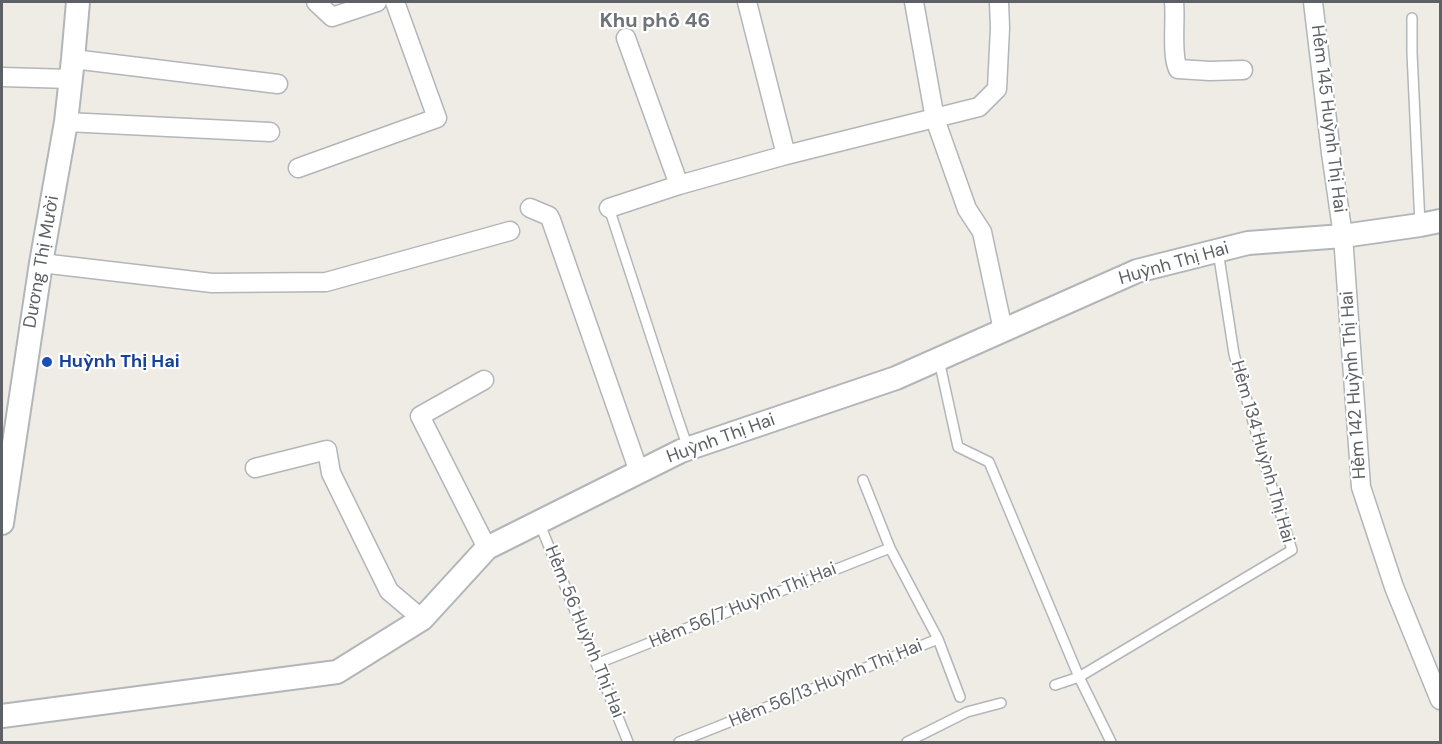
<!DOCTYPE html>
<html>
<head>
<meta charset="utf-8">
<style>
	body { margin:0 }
	#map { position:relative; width:1442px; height:744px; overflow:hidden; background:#eeece5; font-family:"DM Sans",sans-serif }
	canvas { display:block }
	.frame { position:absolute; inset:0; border:3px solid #5d6165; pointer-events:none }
</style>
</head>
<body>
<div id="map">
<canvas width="1442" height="744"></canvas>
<div class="frame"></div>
</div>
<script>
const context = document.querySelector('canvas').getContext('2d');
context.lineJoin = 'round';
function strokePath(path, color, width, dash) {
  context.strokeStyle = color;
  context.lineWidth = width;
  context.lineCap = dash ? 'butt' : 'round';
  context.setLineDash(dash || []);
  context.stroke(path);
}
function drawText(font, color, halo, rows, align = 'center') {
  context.font = font + ' "DM Sans",sans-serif';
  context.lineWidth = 4.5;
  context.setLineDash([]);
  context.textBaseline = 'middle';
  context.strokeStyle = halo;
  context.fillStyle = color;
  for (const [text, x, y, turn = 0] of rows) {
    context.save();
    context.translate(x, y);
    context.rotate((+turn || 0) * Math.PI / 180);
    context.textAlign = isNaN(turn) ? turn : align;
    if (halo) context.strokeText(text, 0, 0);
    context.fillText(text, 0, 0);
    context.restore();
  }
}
const service = new Path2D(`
	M1412,18V53L1420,225
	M609,208L677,416L688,448
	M939,360L958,447L989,462L1079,677L1111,742
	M863,480L890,548L938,639L960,697
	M539,522L628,742
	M596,664L890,548
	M1055,685L1079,677L1292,550L1265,465L1234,354L1218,251
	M679,742L938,639
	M907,742L967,712L1001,703`);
const minor = new Path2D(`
	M316,2L332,17L377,2
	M747,2L786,155
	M914,2L935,119L967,209L982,232L1003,330
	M1174,2C1176,20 1171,54 1178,69L1210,71L1243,70
	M1313,2L1331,153L1343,236L1361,487L1394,587L1440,700
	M626,38L679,185
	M73,59L278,84
	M2,77L71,79
	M66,122L270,132
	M298,168L437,118L395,2
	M530,208L549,216L551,220L639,472
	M609,208L679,185L786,155L979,107L997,89L1000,28L999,2
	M41,263L212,283L326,282L510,231
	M484,380L420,416L487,548
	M255,468L327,450L331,473L389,591L422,619`);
const tertiary = new Path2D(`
	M2,523L41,263L66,122L73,59L78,2
	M2,716L337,672L422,619L487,548L681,451L896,378L1137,271L1248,243L1343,236L1420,225L1440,221`);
strokePath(service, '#b2b6b9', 12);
strokePath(minor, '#b2b6b9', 21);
strokePath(tertiary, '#b2b6b9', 26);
strokePath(service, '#fff', 9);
strokePath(minor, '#fff', 18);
strokePath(tertiary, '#fff', 22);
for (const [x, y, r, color] of [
	[47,362,6,"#1a4fb4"]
]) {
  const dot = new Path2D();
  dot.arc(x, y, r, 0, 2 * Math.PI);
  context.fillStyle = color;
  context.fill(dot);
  strokePath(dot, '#fff', 2);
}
drawText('18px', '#5d6165', '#fff', [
	["Hẻm 145 Huỳnh Thị Hai",1328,119,83],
	["Dương Thị Mười",42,262,-80],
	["Huỳnh Thị Hai",1174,264,-16],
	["Hẻm 142 Huỳnh Thị Hai",1354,385,-94],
	["Huỳnh Thị Hai",721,439,-20],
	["Hẻm 134 Huỳnh Thị Hai",1262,452,74],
	["Hẻm 56/7 Huỳnh Thị Hai",743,606,-22],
	["Hẻm 56 Huỳnh Thị Hai",584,632,68],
	["Hẻm 56/13 Huỳnh Thị Hai",826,684,-22]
]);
drawText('bold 18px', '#164399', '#fff', [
	["Huỳnh Thị Hai",59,362]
], 'left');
drawText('bold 20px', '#6e7377', '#fff', [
	["Khu phố 46",655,22]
]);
</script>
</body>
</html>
